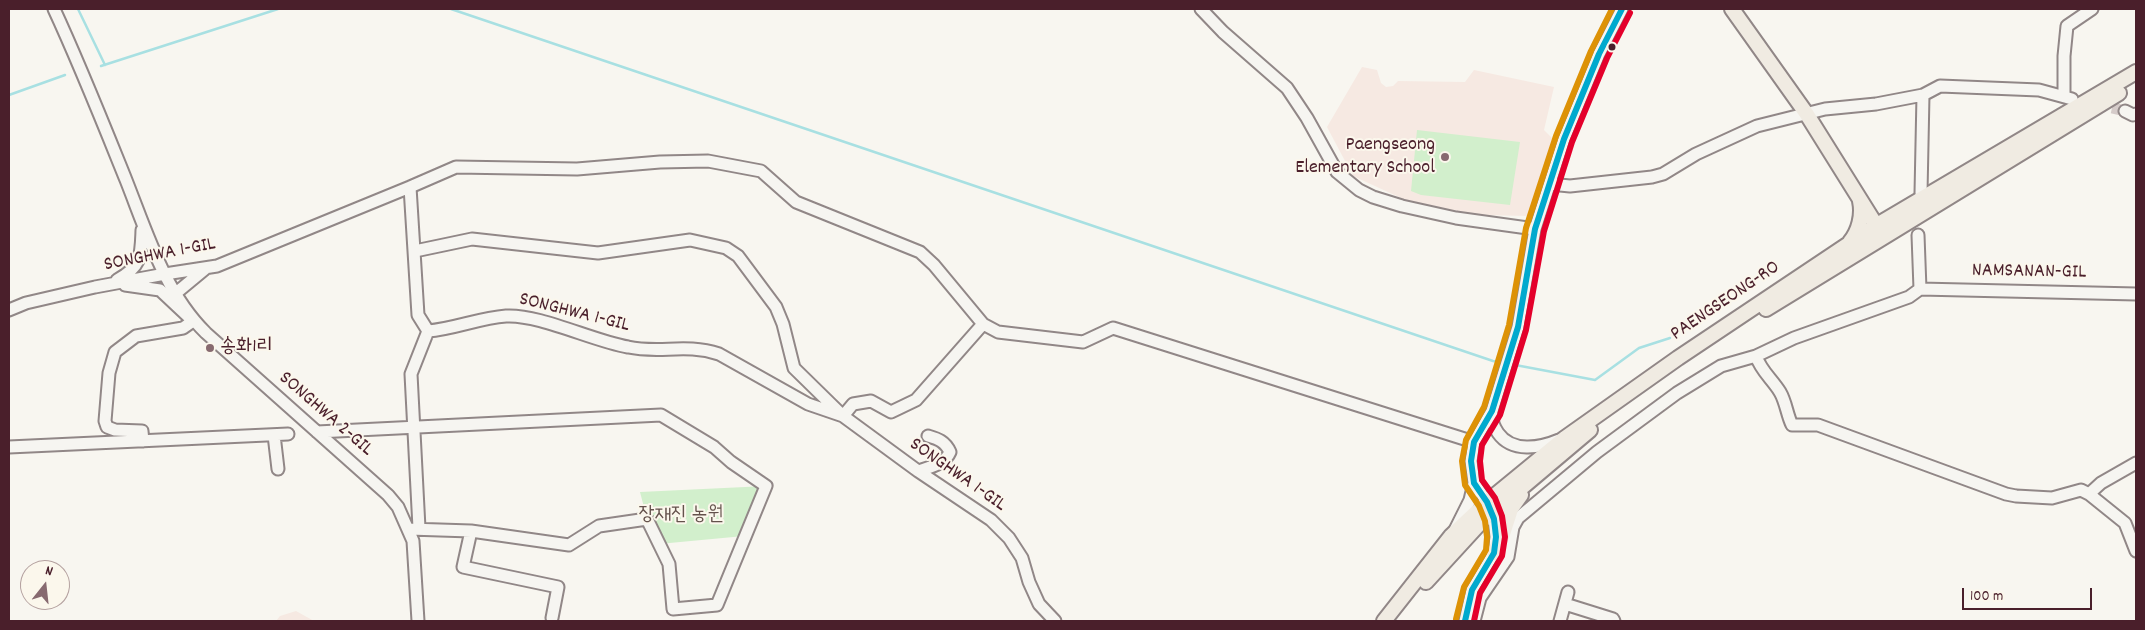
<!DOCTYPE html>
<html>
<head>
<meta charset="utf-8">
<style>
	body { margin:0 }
	#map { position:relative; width:2145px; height:630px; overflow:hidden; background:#f8f6f0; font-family:Dekko,sans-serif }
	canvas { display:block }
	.frame { position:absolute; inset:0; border:10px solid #4a1f2b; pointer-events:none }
	.north { position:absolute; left:20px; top:560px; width:50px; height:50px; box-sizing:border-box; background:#fbf7ec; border:1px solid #b4a19f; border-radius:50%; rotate:16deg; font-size:14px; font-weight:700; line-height:20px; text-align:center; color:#4a1f2b }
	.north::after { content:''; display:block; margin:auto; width:18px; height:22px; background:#876a70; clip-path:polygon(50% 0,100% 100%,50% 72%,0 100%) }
	.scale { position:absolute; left:1962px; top:588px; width:130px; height:22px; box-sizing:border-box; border:2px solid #4a1f2b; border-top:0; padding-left:6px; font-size:15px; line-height:18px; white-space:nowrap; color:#4a1f2b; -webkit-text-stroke:4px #fbf7ec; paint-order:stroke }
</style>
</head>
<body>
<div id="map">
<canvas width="2145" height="630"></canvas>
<div class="frame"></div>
<div class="north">N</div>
<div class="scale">100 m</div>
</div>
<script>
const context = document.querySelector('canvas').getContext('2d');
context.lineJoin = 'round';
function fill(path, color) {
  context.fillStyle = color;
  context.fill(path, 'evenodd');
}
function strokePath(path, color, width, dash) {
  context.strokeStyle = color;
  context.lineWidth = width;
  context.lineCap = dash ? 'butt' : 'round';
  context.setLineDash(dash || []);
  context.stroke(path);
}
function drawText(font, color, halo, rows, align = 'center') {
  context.font = font + ' Dekko,"Poor Story",sans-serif';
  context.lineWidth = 4;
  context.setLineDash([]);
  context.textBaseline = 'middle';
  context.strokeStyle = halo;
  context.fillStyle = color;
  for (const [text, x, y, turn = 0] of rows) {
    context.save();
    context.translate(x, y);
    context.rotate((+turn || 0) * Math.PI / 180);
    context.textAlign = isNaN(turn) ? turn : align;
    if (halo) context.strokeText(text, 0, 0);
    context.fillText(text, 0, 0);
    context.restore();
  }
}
fill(new Path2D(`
	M1362,67L1377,70L1381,83L1386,87L1393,86L1398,81L1465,82L1474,70L1554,87L1544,130L1552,138L1534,213L1528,216L1481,215L1412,203L1353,176L1327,127Z
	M296,611L314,621H276L280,616Z`), '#f6e9e2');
fill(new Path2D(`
	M1417,130L1520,142L1510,205L1421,195L1411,191Z
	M766,486L744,536L659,544L647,519L640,492Z`), '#d2efcc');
strokePath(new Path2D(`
	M78,9L105,65
	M451,9L1493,361L1504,363
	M101,66L278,9
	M9,95L65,75
	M1510,364L1595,380L1639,348L1670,338`), '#a8e0e2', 2.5);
strokePath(new Path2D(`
	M2096,104L2125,111`), '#d5cbc9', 11, [11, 5.5]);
const minor = new Path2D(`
	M54,9C80,65 103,123 126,180C147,233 165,293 206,333L388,495L398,507L413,541L418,621
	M1201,9L1223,32L1287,88L1307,118L1337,172L1359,190L1373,197L1402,206L1456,218L1535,229
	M2064,96V56L2067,26L2092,9
	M2125,111L2133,115L2136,114
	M1550,184L1570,186L1652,177L1663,174L1696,154L1757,126L1825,109L1876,104L1923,95L1940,86L2039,90L2072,99
	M410,187L456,167L577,169L660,162L708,161L761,171L796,202L920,252L934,265L983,324L998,332L1083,342L1113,328L1474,442
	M1921,193L1923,95
	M1918,235L1920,289
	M415,251L472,239L598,253L690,240L726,248L738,256L776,307L783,324L794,368L843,416L853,404L871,401L891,412L916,400L983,324
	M117,280C142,266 141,256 142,230
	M125,285L160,290L193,321L183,328L136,336L115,352L109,373L105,421L107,427L115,430L142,431L143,441
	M1920,289L2136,294
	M176,293L205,269
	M9,310L26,303L95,287L165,274L217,266L410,187L418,315L428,331C454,329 479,318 506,316C539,314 593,341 628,347C660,354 685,343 719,354L808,404L843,416L918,471L991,520L1009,538L1022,558L1029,582L1039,604L1055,621
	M1756,356C1761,371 1772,379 1780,392C1786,402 1787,415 1792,425H1818L2006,494L2016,496L2052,498L2081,490L2089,494L2101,483L2136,463
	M1492,411C1491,419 1493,426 1498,433C1512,453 1540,448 1559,440
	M317,432L661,415L714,447L731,462L766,486L717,605L673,609L669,564L647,519L599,526L569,545L471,531L409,529
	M274,435L278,469
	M9,447L288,434
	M918,471C930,467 945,464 950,452C945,441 938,439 928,436
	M2089,494L2125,523L2136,551
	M419,528L411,374L428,331
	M1455,530L1470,500L1474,483
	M471,531L463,567L558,587L552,618
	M1565,604L1613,619L1614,621
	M1465,621L1472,590L1494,553L1496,537L1494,519L1487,502L1474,483L1471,461L1474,442L1492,411L1518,327L1535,229L1564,139L1599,54L1622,9
	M1474,621L1480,598L1508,557L1513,527L1518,518L1597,452L1677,393L1721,366L1756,356L1794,338L1909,297L1920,289
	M1560,621L1568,592`);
const major = new Path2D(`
	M1732,9L1806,113L1881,233
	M1850,242C1859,231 1863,215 1860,201
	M1766,309L2119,93
	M1494,553L1502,537L1511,509L1521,495
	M1426,582L1481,522L1590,430
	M1384,621L1451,536L1487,502L1565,438L1678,358L1877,225L2136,72`);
strokePath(minor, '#918787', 15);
strokePath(major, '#918787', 18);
strokePath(minor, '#f6f5f1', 11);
strokePath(major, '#f0ebe2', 14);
strokePath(new Path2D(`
	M1465,621L1472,590L1494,553L1496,537L1494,519L1487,502L1474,483L1471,461L1474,442L1492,411L1518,327L1535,229L1564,139L1599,54L1622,9`), '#00a9ce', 6);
strokePath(new Path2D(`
	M1474,621L1480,593L1502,556L1505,537L1502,516L1495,498L1482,480L1480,461L1482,445L1500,415L1526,330L1544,231L1572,142L1607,58L1630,13`), '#e4002b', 6);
strokePath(new Path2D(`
	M1456,619L1464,587L1486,550L1487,537L1485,521L1479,506L1465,485L1462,461L1466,440L1484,407L1509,325L1526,228L1556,136L1591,51L1612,9`), '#dd9206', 6);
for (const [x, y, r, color] of [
	[1612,47,4.5,"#4a1f2b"],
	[1445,157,5,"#876a70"],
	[210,348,5,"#876a70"]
]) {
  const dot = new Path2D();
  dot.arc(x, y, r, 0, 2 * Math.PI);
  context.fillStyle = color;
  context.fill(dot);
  strokePath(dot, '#fbf7ec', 2);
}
drawText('20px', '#4a1f2b', '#fbf7ec', [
	["Paengseong",1435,146],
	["Elementary School",1435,169],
	["송화1리",220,348,"left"]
], 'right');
drawText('20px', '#4a1f2b', '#fbf7ec', [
	["SONGHWA 1-GIL",160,256,-11],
	["NAMSANAN-GIL",2029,273,1],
	["PAENGSEONG-RO",1726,302,-34],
	["SONGHWA 1-GIL",574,314,14],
	["SONGHWA 2-GIL",325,415,41],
	["SONGHWA 1-GIL",957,476,35]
]);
drawText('20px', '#64524c', '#fbf7ec', [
	["장재진 농원",681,516]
]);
</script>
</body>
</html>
